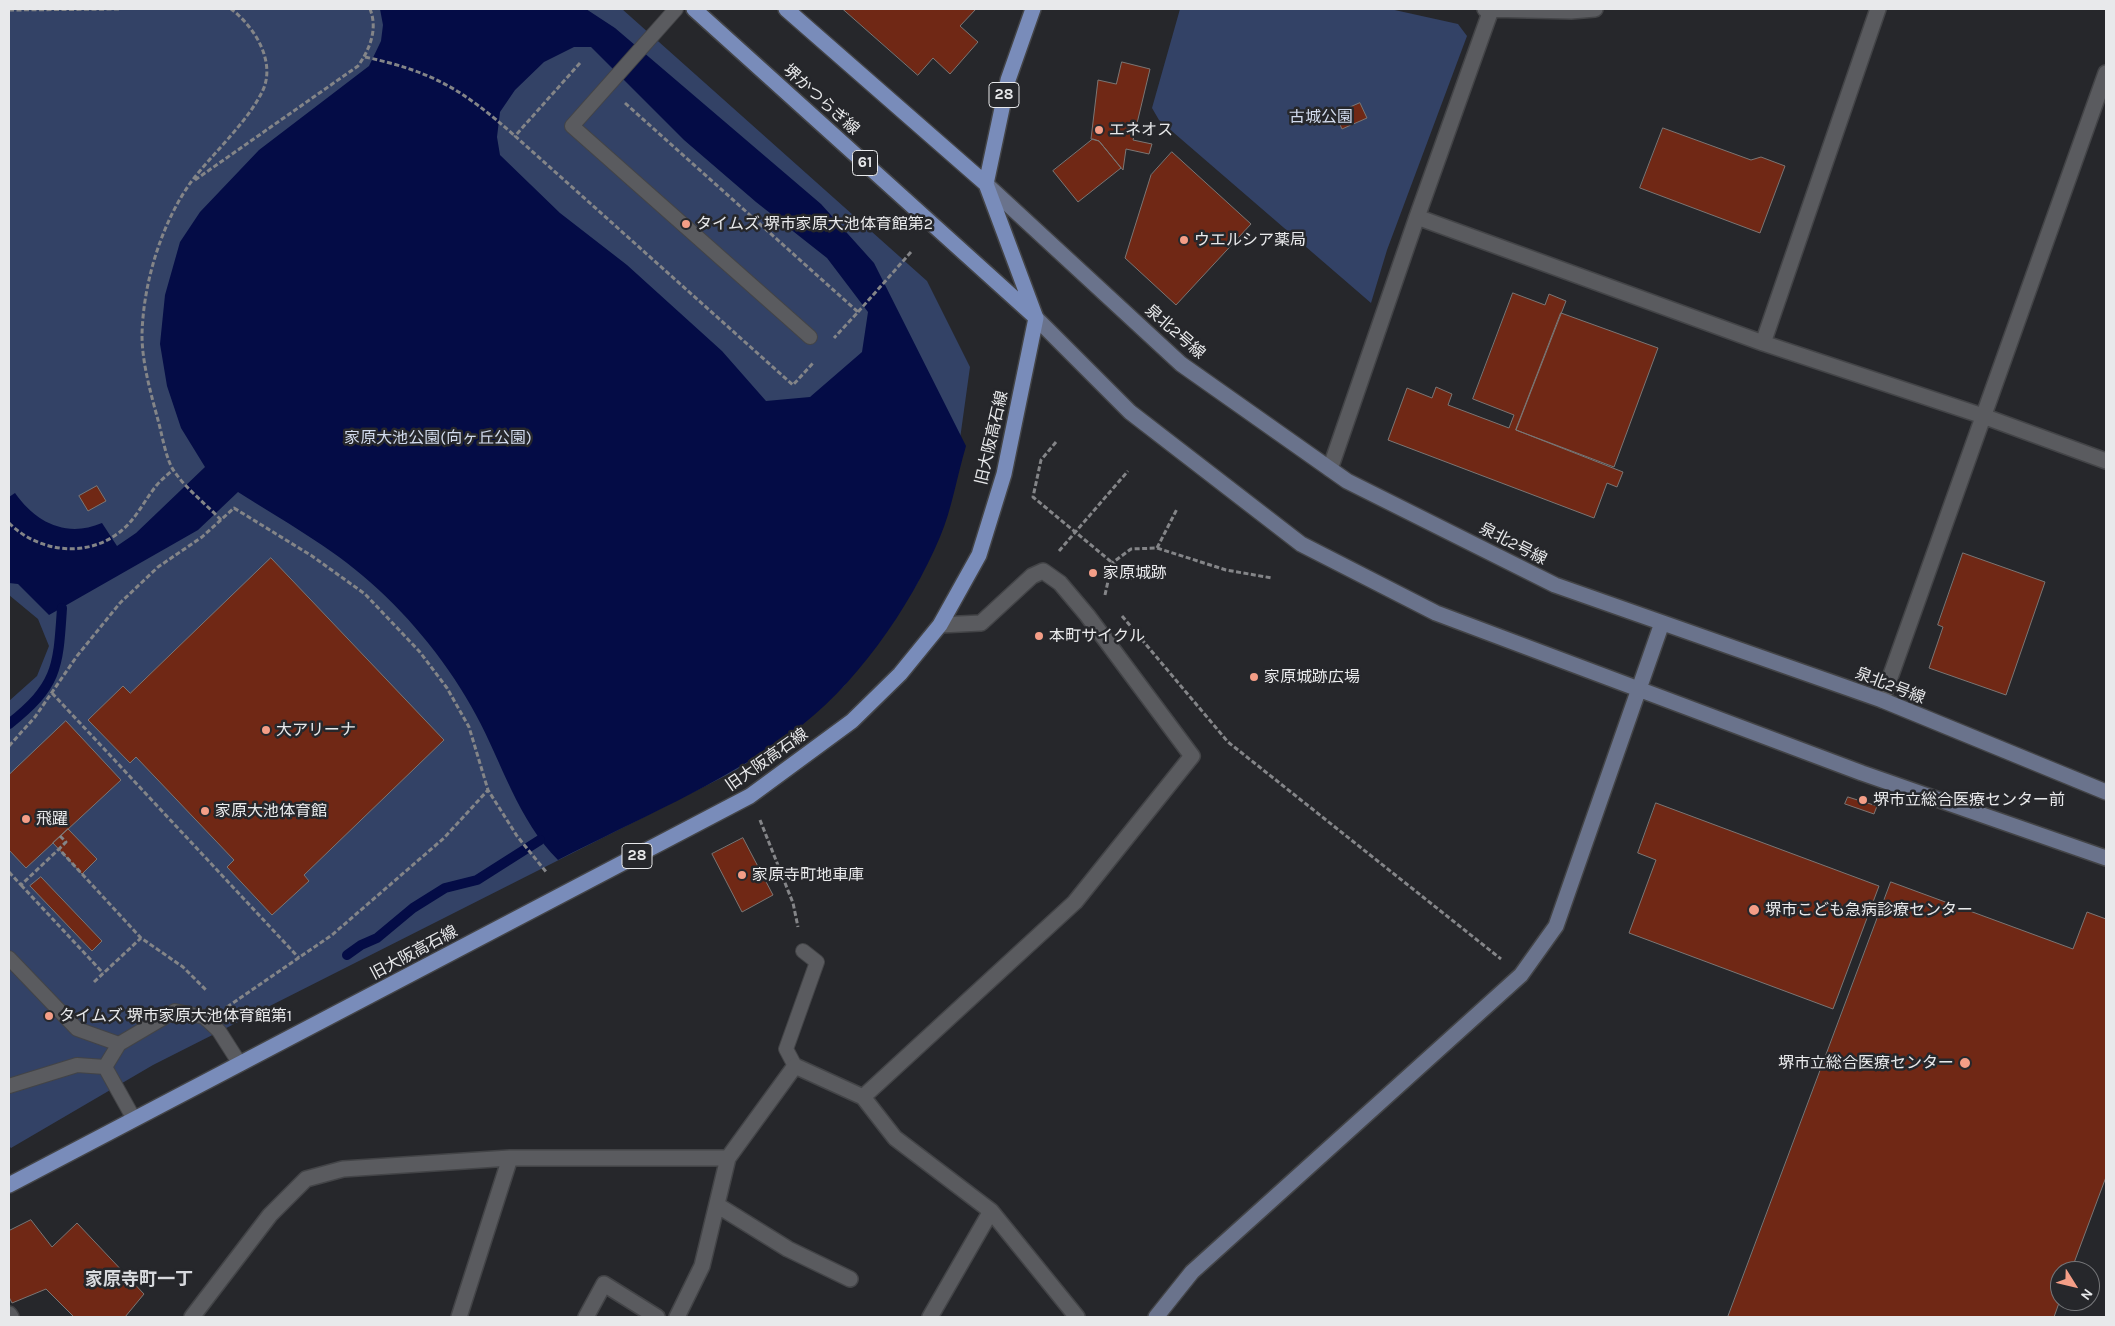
<!DOCTYPE html>
<html>
<head>
<meta charset="utf-8">
<style>
	body { margin:0 }
	#map { position:relative; width:2115px; height:1326px; overflow:hidden; background:#26272b; font-family:Karla,sans-serif }
	canvas { display:block }
	.frame { position:absolute; inset:0; border:10px solid #e8e9eb; pointer-events:none }
	.north { position:absolute; left:2050px; top:1261px; width:50px; height:50px; box-sizing:border-box; background:#26272b; border:1px solid #747578; border-radius:50%; rotate:126deg; font-size:14px; font-weight:700; line-height:20px; text-align:center; color:#e8e9eb }
	.north::after { content:''; display:block; margin:auto; width:18px; height:22px; background:#f49e87; clip-path:polygon(50% 0,100% 100%,50% 72%,0 100%) }
</style>
</head>
<body>
<div id="map">
<canvas width="2115" height="1326"></canvas>
<div class="frame"></div>
<div class="north">N</div>
</div>
<script>
const context = document.querySelector('canvas').getContext('2d');
context.lineJoin = 'round';
function fill(path, color) {
  context.fillStyle = color;
  context.fill(path, 'evenodd');
}
function strokePath(path, color, width, dash) {
  context.strokeStyle = color;
  context.lineWidth = width;
  context.lineCap = dash ? 'butt' : 'round';
  context.setLineDash(dash || []);
  context.stroke(path);
}
function drawText(font, color, halo, rows, align = 'center') {
  context.font = font + ' Karla,"Noto Sans JP",sans-serif';
  context.lineWidth = 5;
  context.setLineDash([]);
  context.textBaseline = 'middle';
  context.strokeStyle = halo;
  context.fillStyle = color;
  for (const [text, x, y, turn = 0] of rows) {
    context.save();
    context.translate(x, y);
    context.rotate((+turn || 0) * Math.PI / 180);
    context.textAlign = isNaN(turn) ? turn : align;
    if (halo) context.strokeText(text, 0, 0);
    context.fillText(text, 0, 0);
    context.restore();
  }
}
fill(new Path2D(`
	M9,9H622L927,281L970,367L959,446L918,582L891,625L844,686L792,733L733,772L153,1065L11,1148L9,1146V701L37,676L49,646L38,619L9,595Z
	M1180,9H1390L1458,24L1467,36L1387,250L1371,303L1159,120L1152,108Z`), '#334266');
fill(new Path2D(`
	M380,9H586L615,28L821,204L874,263L966,446C957,476 952,509 940,537C910,608 854,689 790,734C719,785 636,820 558,860C518,820 502,763 476,715C450,666 412,619 370,582C331,547 282,520 238,492L198,530L49,615L18,584L9,583V497L15,493C36,523 67,538 102,523L117,546L136,533L205,467L181,428L167,386L160,344L165,295L180,242L200,212L259,150L369,66L381,41L383,25ZM574,47H591L684,140L756,202L827,258L868,312L862,352L810,397L766,401L722,351L627,265L560,213L500,155L497,137L500,112L515,90L544,62Z`), '#040c46');
strokePath(new Path2D(`
	M9,724C58,685 58,668 62,608
	M347,955L361,945L377,938L413,908L445,888L477,880L540,840`), '#040c46', 10);
const building = new Path2D(`
	M843,9H976L960,26L978,42L950,74L933,58L918,75Z
	M1122,62L1150,69L1133,140L1152,144L1149,154L1126,149L1123,170L1099,141L1091,139L1098,80L1116,84Z
	M1360,103L1367,118L1342,129L1335,114Z
	M1663,128L1751,160L1761,157L1785,166L1760,233L1640,188Z
	M1093,139L1099,141L1121,168L1078,202L1053,171Z
	M1172,152L1251,224L1176,305L1125,258L1151,175Z
	M1513,293L1545,305L1549,294L1566,301L1516,430L1623,472L1617,487L1607,483L1594,518L1388,440L1407,388L1432,398L1436,387L1452,394L1448,405L1509,428L1514,415L1473,399Z
	M1561,313L1658,348L1614,467L1516,430Z
	M97,486L106,501L88,511L79,496Z
	M1963,553L2045,582L2006,695L1929,668L1943,627L1938,625Z
	M271,558L444,740L304,875L309,881L272,915L227,867L234,860L136,757L130,763L88,720L123,686L130,693Z
	M66,721L121,780L26,868L9,850V775Z
	M1848,797L1877,806L1874,814L1845,804Z
	M1656,803L1879,886L1833,1009L1629,933L1656,860L1638,853Z
	M68,829L97,859L82,874L53,843Z
	M743,838L773,895L742,912L712,854Z
	M41,877L102,941L92,951L30,886Z
	M1891,882L2073,949L2087,912L2106,919V1177L2071,1271H2060V1300L2054,1317H1728Z
	M31,1220L52,1247L77,1223L144,1294L125,1317H74L46,1289L12,1303L9,1297V1231Z`);
fill(building, '#702815');
strokePath(building, '#7b7674', 1);
const lane = new Path2D(`
	M676,9L572,126L810,337
	M9,958L77,1029L119,1044
	M795,1066L786,1049L817,962L803,951
	M9,1086L77,1065L105,1067
	M134,1119L105,1067L119,1044L175,1011L204,1017L219,1031L240,1064`);
const street = new Path2D(`
	M1485,9L1571,11L1595,9
	M1417,217L1763,343L1983,416L2106,461
	M1763,343L1878,9
	M1330,469L1417,217L1491,10
	M1882,700L2106,73
	M863,1097L1075,902L1192,756L1087,615L1060,583L1043,571L1032,576L981,623L940,625
	M717,1205L788,1249L850,1279
	M9,1314L11,1317
	M192,1317L270,1215L306,1179L343,1169L510,1158H728L795,1066L863,1097L895,1138L991,1211L1077,1317
	M459,1317L510,1158
	M586,1317L604,1284L657,1317
	M677,1317L702,1266L728,1158
	M930,1317L991,1211`);
const secondary = new Path2D(`
	M986,184L1181,364L1347,481L1555,585L1882,700L2106,792
	M1036,318L1130,412L1301,544L1436,613L1862,773L2106,858
	M1156,1317L1192,1272L1521,975L1556,926L1662,623`);
const primary = new Path2D(`
	M694,9L1033,315
	M786,9L986,184
	M9,1185L750,796L852,721L900,674L940,625L979,555L1004,474L1036,318L986,184L1008,80L1033,9`);
strokePath(lane, '#434447', 16);
strokePath(street, '#434447', 18);
strokePath(secondary, '#434447', 18);
strokePath(primary, '#434447', 18);
strokePath(new Path2D(`
	M9,10L119,9
	M365,57C434,72 463,90 515,136
	M580,63L515,136L793,385L814,362
	M625,103L858,312L834,338
	M195,180L358,66C370,49 378,29 370,9
	M858,312L911,252
	M1056,442L1041,460L1033,497L1132,579
	M221,520C206,504 186,489 174,471C166,460 162,434 158,420C151,394 142,363 142,335C143,284 161,224 191,182C212,154 248,122 263,90C276,61 254,26 231,9
	M9,523C38,552 87,559 121,531C136,519 144,501 156,486C161,480 167,475 173,470
	M1157,548L1177,509
	M1059,551L1128,471
	M1105,595L1112,563L1131,549L1157,548L1226,570L1272,578
	M1122,616L1228,742L1501,959
	M52,693L299,958
	M9,746L35,717L77,656L120,603L158,567L202,537L234,508L312,556L365,594L419,651L447,688L469,727L488,790L517,836L547,873
	M760,820L793,903L798,927
	M60,836L66,842L59,849L141,938L183,967L207,991
	M9,872L21,885L59,849
	M21,885L103,973
	M94,982L141,938
	M227,1007L332,935L444,838L488,790`), '#848588', 3, [5, 2.5]);
strokePath(lane, '#5a5b5f', 14);
strokePath(street, '#5a5b5f', 15);
strokePath(secondary, '#6a738c', 15);
strokePath(primary, '#798cba', 15);
for (const [x, y, r, color] of [
	[1099,130,5,"#f49e87"],
	[686,224,5,"#f49e87"],
	[1184,240,5,"#f49e87"],
	[1093,573,5,"#f49e87"],
	[1039,636,5,"#f49e87"],
	[1254,677,5,"#f49e87"],
	[266,730,5,"#f49e87"],
	[1863,800,5,"#f49e87"],
	[205,811,5,"#f49e87"],
	[26,819,5,"#f49e87"],
	[742,875,5,"#f49e87"],
	[1754,910,6,"#f49e87"],
	[49,1016,5,"#f49e87"],
	[1965,1063,6,"#f49e87"]
]) {
  const dot = new Path2D();
  dot.arc(x, y, r, 0, 2 * Math.PI);
  context.fillStyle = color;
  context.fill(dot);
  strokePath(dot, '#26272b', 2);
}
for (const [x, y, w] of [
	[1004,95,30],
	[865,163,25],
	[637,856,30]
]) {
  const box = new Path2D();
  box.roundRect(x - w / 2, y - 12.5, w, 25, 4);
  context.fillStyle = '#26272b';
  context.fill(box);
  strokePath(box, '#e8e9eb', 1);
}
drawText('bold 15px', '#e8e9eb', null, [
	["28",1004,95],
	["61",865,163],
	["28",637,856]
]);
drawText('16px', '#e8e9eb', '#26272b', [
	["堺かつらぎ線",821,100,42],
	["泉北2号線",1175,332,41],
	["旧大阪高石線",992,438,-77],
	["泉北2号線",1513,544,27],
	["泉北2号線",1890,686,21],
	["旧大阪高石線",767,760,-35],
	["旧大阪高石線",414,953,-28]
]);
drawText('16px', '#d2dbed', '#26272b', [
	["古城公園",1321,117],
	["家原大池公園(向ヶ丘公園)",438,438]
]);
drawText('16px', '#e8e9eb', '#26272b', [
	["エネオス",1109,130],
	["タイムズ 堺市家原大池体育館第2",696,224],
	["ウエルシア薬局",1194,240],
	["家原城跡",1103,573],
	["本町サイクル",1049,636],
	["家原城跡広場",1264,677],
	["大アリーナ",276,730],
	["堺市立総合医療センター前",1873,800],
	["家原大池体育館",215,811],
	["飛躍",36,819],
	["家原寺町地車庫",752,875],
	["堺市こども急病診療センター",1765,910],
	["タイムズ 堺市家原大池体育館第1",59,1016],
	["堺市立総合医療センター",1954,1063,"right"]
], 'left');
drawText('bold 18px', '#d7d9dd', '#26272b', [
	["家原寺町一丁",139,1280]
]);
</script>
</body>
</html>
